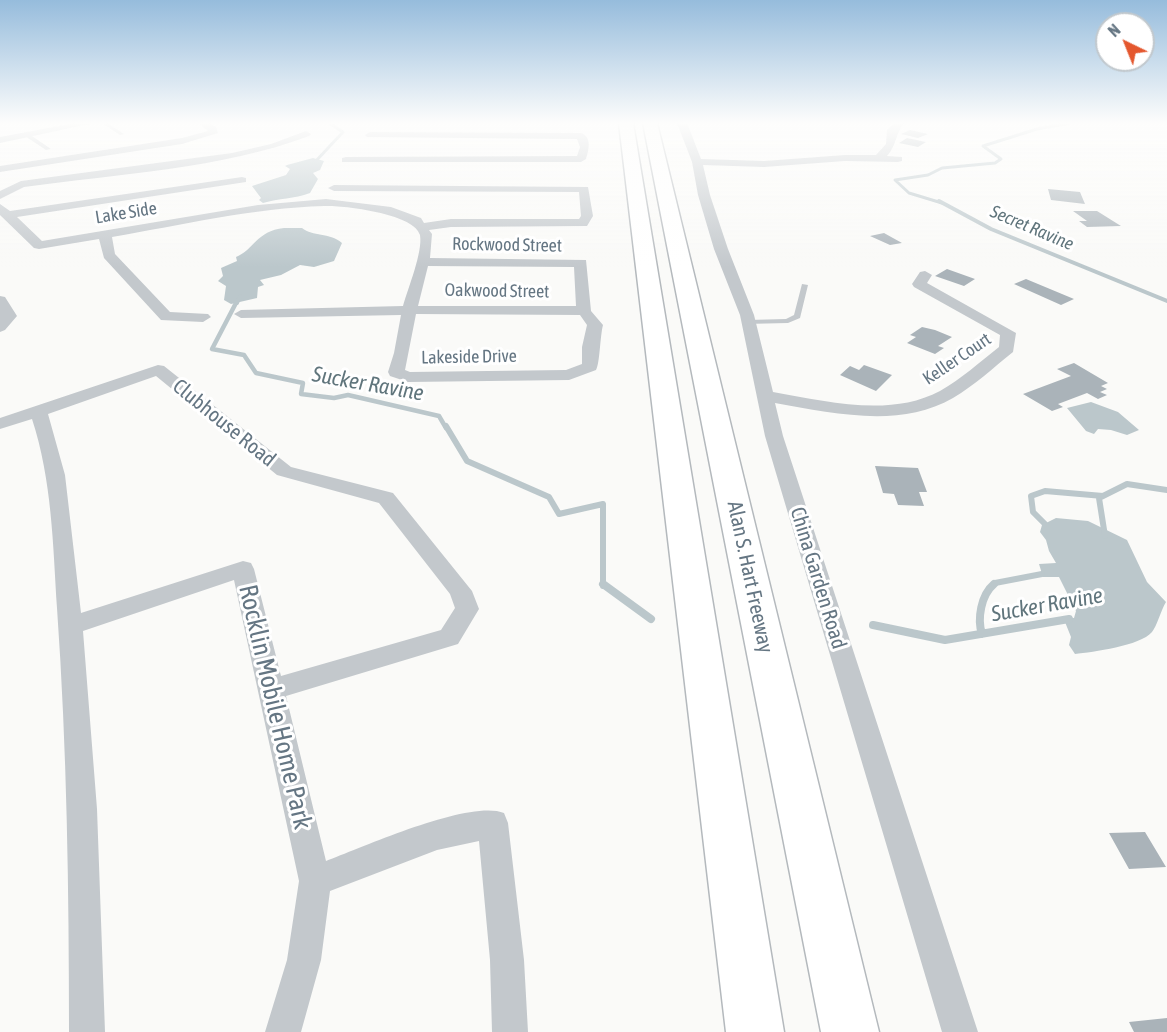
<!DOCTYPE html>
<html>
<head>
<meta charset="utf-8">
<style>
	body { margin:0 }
	#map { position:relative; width:1167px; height:1032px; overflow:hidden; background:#fafaf8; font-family:"Asap Condensed",sans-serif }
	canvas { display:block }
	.north { position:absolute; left:1095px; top:12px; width:60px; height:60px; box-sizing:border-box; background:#fff; border:2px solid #c1c8cd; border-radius:50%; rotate:317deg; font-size:16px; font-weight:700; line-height:24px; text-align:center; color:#657683 }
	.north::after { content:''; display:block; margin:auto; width:21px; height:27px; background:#e4572e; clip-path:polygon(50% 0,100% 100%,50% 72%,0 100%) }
</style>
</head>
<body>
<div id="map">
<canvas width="1167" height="1032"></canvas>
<div class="north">N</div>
</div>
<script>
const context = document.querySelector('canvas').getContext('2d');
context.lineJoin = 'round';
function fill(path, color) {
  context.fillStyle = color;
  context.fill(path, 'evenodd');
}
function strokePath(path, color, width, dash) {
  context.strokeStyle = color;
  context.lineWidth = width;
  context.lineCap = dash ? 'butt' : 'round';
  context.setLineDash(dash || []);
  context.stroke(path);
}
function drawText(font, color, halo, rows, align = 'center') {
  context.font = font + ' "Asap Condensed",sans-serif';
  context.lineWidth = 6;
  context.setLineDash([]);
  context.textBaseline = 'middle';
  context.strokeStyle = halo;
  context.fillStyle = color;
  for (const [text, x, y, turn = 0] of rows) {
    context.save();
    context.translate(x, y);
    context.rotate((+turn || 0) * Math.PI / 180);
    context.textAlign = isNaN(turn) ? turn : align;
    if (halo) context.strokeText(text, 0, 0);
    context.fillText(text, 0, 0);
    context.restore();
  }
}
fill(new Path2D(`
	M313,158L324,161L320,170L313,173L318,179L310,193C294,199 279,198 263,203L259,200L261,198L252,186L286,175L290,169L285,166L287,165Z
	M284,228H302C313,237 329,232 342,243L334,261L314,267L300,265L281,275L260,280L264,285L258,287L257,298L231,304L224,300L226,286L218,281L223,276L221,268L237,261L236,257C254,250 256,231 284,228Z
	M1091,402L1118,412L1139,430L1127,435L1111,430L1098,429L1094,434L1086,431L1067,408Z
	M1056,518L1088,521L1127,540L1147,582L1166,602C1161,610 1157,626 1152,632C1140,646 1093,652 1075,654L1069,645L1071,637L1063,617L1074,618L1076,611L1059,577H1043L1039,564L1056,563L1049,551L1046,540L1040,532L1042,525Z`), '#bbc7cb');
strokePath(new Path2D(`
	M314,163L343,132L329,123
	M942,203L909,193L895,180L928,175L942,168L995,163L1001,159L983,146L1037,129L1070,123`), '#bbc7cb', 3);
strokePath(new Path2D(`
	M939,201L991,229L1167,301
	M237,303L240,296`), '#bbc7cb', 4);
strokePath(new Path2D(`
	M237,301L212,349L244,355L256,373L303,383L301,394L334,398L348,395L439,416L446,428`), '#bbc7cb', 4.5);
strokePath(new Path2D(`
	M446,426L467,461L549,497L559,514L603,504V586
	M1045,524L1033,512L1031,496L1045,491L1103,496
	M1105,536L1099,498L1127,484L1167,490
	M992,586L995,583L1042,574`), '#bbc7cb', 6);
strokePath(new Path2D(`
	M603,584L651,619
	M873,625L945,640L1069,619
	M982,634C977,619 981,595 994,584`), '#bbc7cb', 8);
fill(new Path2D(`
	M910,130L928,134L918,138L901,134Z
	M907,138L926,142L918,147L899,143Z
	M1048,189L1080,192L1085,204L1051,200Z
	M1073,211H1097L1121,226L1087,227L1079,221H1087Z
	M884,233L902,243L890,245L870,236Z
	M947,269L975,279L964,286L935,276Z
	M1026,279L1074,299L1061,305L1014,284Z
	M922,327L935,330L952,337L938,346L944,348L935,354L907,343L916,337L910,335Z
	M1074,363L1108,383L1101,386L1107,389L1100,392L1107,395L1098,399L1087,393L1058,404L1063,407L1052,411L1023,394L1071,376L1057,369Z
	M864,365L892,375L876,391L840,375L850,366L859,370Z
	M875,466L918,468L927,492H919L924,506L898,505L894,494L883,493Z
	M1145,832L1166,867L1129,869L1109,833Z
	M1167,1018V1032H1134L1129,1022Z`), '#aab3b9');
const highway = new Path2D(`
	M619,123H633L784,1032H726Z
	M643,123H657L879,1032H821Z`);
strokePath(highway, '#b4b9bd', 3);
fill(new Path2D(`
	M102,123H107L124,134L120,135Z
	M25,134H29L51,149L46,150L25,136Z
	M802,284L808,285L800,318L788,323L745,324V320H748L786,319L794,315Z`), '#c3c8cc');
fill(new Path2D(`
	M75,123H94L0,143V137Z
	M199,123H209L216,127L218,133L182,144L0,172V166L182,138L208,131Z
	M677,123H687L701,159L764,161L845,155H876L886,144L887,130L894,123H904C895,134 897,145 887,156L902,157V161L898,162L845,161L764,167L703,165L710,195L728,249L754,315L773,392C826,401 889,418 940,391C961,379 980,362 999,347L1000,335L914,287L912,284L920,272L925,271L932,275L927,283L1016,333L1013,352C993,368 975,385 953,398C899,429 833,413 775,403L783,436L978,1032H942L765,436L740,315L714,249L698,195L692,162Z
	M306,131L311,134L309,136C222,169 117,174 24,187L0,199V191L21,181L232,153L271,144Z
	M370,132L581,133C592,137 589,150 586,159L581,162H342V158L346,157L577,156L580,147L577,139L367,137L365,135Z
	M242,177L246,178V182L17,217L42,241L258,205L326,199L391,207L421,218L424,223L451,219H579L581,216L579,192L334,191L328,188L334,185L588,187L593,216L587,226L451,227L429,230L432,234L430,258L586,260L591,311L603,325C600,336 600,363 596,370L569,380L408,382L390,376L388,372L394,353L401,315L241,318L234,314L241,310L403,306C408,288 423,252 420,235C415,214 344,205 324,206C253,208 182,225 112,237L115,254L170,312L208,314L211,317L203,322L161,320L104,258L99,239L39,249L34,248L0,215V204L10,211ZM428,266L574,267L576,306H418ZM416,314L580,315L587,325L582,347V364L566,370L410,372L405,370Z
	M0,296L5,297L17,316L5,330L0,332Z
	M158,365L164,366L291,467L393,493L472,591L479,609L458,644L286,696L326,861C363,847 470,799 504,813L508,823L524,960L528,1032H492L490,960L479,841L437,850L330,891L321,960L301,1032H265L287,960L299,881L234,580L83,631L97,809L105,1032H69C69,891 67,749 57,608C53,545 52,480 32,419L0,429V418ZM156,376L277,475L379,503L450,594L455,608L441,630L281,676L254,569L251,563L243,561L81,613L65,475L48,414Z`), '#c3c8cc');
fill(highway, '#fff');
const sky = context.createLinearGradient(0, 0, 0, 267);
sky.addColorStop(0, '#96bcdc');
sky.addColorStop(0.46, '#fdfdfc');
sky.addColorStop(1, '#fdfdfc00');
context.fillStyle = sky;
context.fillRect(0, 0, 1167, 267);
drawText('18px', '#657683', '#fff', [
	["Lake Side",126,213,-9],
	["Rockwood Street",507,245,1],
	["Oakwood Street",497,291,1],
	["Lakeside Drive",469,357,-1],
	["Keller Court",957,359,-34]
]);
drawText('italic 18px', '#60757c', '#fff', [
	["Secret Ravine",1032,228,23]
]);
drawText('21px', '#657683', '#fff', [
	["Clubhouse Road",224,423,39],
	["Alan S. Hart Freeway",750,577,78],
	["China Garden Road",818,578,73]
]);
drawText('italic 22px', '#60757c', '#fff', [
	["Sucker Ravine",368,384,10],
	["Sucker Ravine",1047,605,-10]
]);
drawText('26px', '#657683', '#fff', [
	["Rocklin Mobile Home Park",275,707,77]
]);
</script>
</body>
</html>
